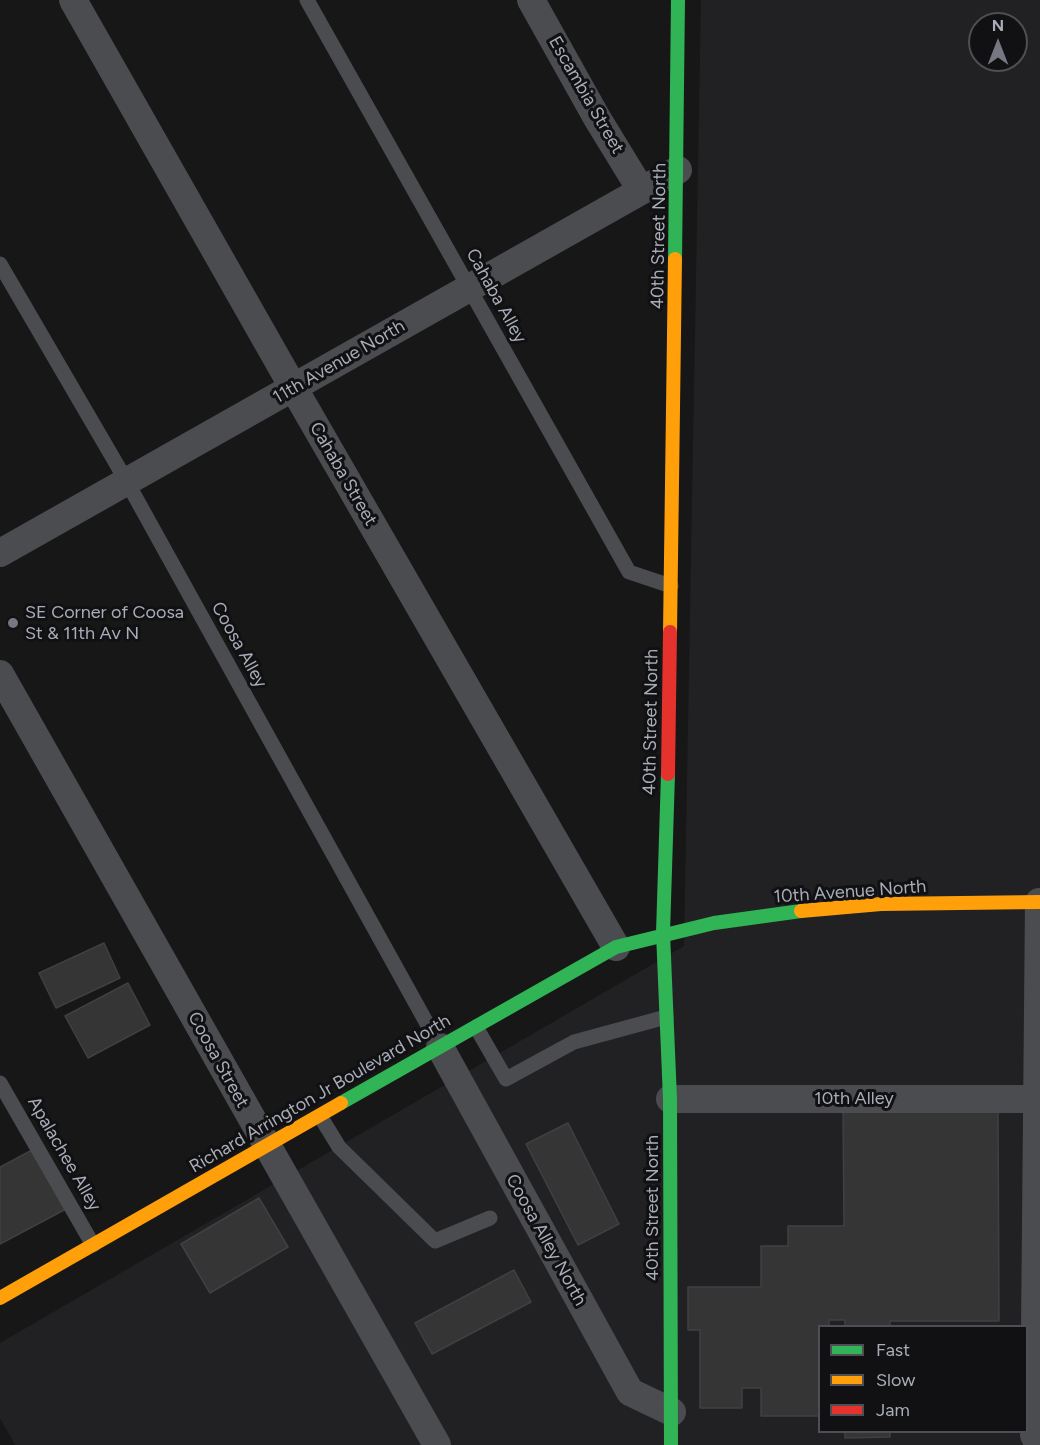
<!DOCTYPE html>
<html>
<head>
<meta charset="utf-8">
<style>
	body { margin:0 }
	#map { position:relative; width:1040px; height:1445px; overflow:hidden; background:#171717; font-family:Figtree,sans-serif }
	canvas { display:block }
	.legend { position:absolute; left:818px; top:1325px; width:210px; height:108px; box-sizing:border-box; background:#111113; border:2px solid #4d4f55; margin:0; padding:8px 10px; list-style:none; font-size:18px; color:#a8adb8 }
	.legend li { display:flex; align-items:center; gap:12px; height:30px }
	.legend b { width:30px; border:2px solid #4d4f55 }
	.north { position:absolute; left:968px; top:12px; width:60px; height:60px; box-sizing:border-box; background:#111113; border:2px solid #4d4f55; border-radius:50%; rotate:0deg; font-size:16px; font-weight:700; line-height:24px; text-align:center; color:#a8adb8 }
	.north::after { content:''; display:block; margin:auto; width:21px; height:27px; background:#757880; clip-path:polygon(50% 0,100% 100%,50% 72%,0 100%) }
</style>
</head>
<body>
<div id="map">
<canvas width="1040" height="1445"></canvas>
<ul class="legend">
<li><b style="height:8px;background:#30b455"></b>Fast</li>
<li><b style="height:8px;background:#ff9f0a"></b>Slow</li>
<li><b style="height:8px;background:#e5322d"></b>Jam</li>
</ul>
<div class="north">N</div>
</div>
<script>
const context = document.querySelector('canvas').getContext('2d');
context.lineJoin = 'round';
function fill(path, color) {
  context.fillStyle = color;
  context.fill(path, 'evenodd');
}
function strokePath(path, color, width, dash) {
  context.strokeStyle = color;
  context.lineWidth = width;
  context.lineCap = dash ? 'butt' : 'round';
  context.setLineDash(dash || []);
  context.stroke(path);
}
function drawText(font, color, halo, rows, align = 'center') {
  context.font = font + ' Figtree,sans-serif';
  context.lineWidth = 6;
  context.setLineDash([]);
  context.textBaseline = 'middle';
  context.strokeStyle = halo;
  context.fillStyle = color;
  for (const [text, x, y, turn = 0] of rows) {
    context.save();
    context.translate(x, y);
    context.rotate((+turn || 0) * Math.PI / 180);
    context.textAlign = isNaN(turn) ? turn : align;
    if (halo) context.strokeText(text, 0, 0);
    context.fillText(text, 0, 0);
    context.restore();
  }
}
fill(new Path2D(`
	M701,0H1040V1445H15L0,1418V1343L684,946ZM980,24H1016V60H980ZM820,1326H1026V1432H820Z`), '#212123');
const building = new Path2D(`
	M104,943L120,978L56,1008L39,973Z
	M128,983L150,1025L88,1058L65,1016Z
	M998,1108L999,1321H890V1326H845V1320H829V1326H820V1416H761V1388H742V1408H700V1330H688V1287H761V1246H788V1226H844L843,1109Z
	M568,1123L619,1224L578,1245L526,1144Z
	M34,1149L66,1209L0,1244V1167Z
	M259,1198L288,1247L210,1293L181,1244Z
	M514,1270L531,1302L432,1354L415,1323Z
	M845,1432H890V1437L845,1438Z`);
fill(building, '#353536');
strokePath(building, '#3f4043', 1.5);
strokePath(new Path2D(`
	M307,0L629,572L671,586
	M0,264L127,482L440,1047
	M476,1027L506,1079L574,1042L666,1017
	M0,1083L93,1245
	M320,1116L339,1147L435,1241L490,1218`), '#4b4c50', 15);
strokePath(new Path2D(`
	M73,0L293,387L616,947
	M531,0L597,118L641,190
	M0,553L678,170
	M0,674L437,1445
	M440,1047L630,1392L672,1412
	M670,1099H1039
	M1039,1445L1034,1435L1039,902`), '#4b4c50', 28);
strokePath(new Path2D(`
	M675,259L678,0
	M668,774L663,933L670,1099L671,1445
	M341,1103L616,947L714,923L801,911`), '#30b455', 14);
strokePath(new Path2D(`
	M670,632L675,259
	M801,911L881,904L1040,902
	M0,1298L341,1103`), '#ff9f0a', 14);
strokePath(new Path2D(`
	M668,774L670,632`), '#e5322d', 14);
for (const [x, y, r, color] of [
	[13,623,6,"#757880"]
]) {
  const dot = new Path2D();
  dot.arc(x, y, r, 0, 2 * Math.PI);
  context.fillStyle = color;
  context.fill(dot);
  strokePath(dot, '#111113', 2);
}
drawText('18px', '#a8adb8', '#111113', [
	["Escambia Street",586,95,60],
	["40th Street North",659,236,-89],
	["Cahaba Alley",496,296,61],
	["11th Avenue North",339,362,-30],
	["Cahaba Street",343,474,60],
	["Coosa Alley",239,645,61],
	["40th Street North",651,722,-89],
	["10th Avenue North",850,892,-4],
	["Coosa Street",218,1060,61],
	["Richard Arrington Jr Boulevard North",320,1094,-30],
	["10th Alley",854,1099],
	["Apalachee Alley",64,1154,60],
	["40th Street North",653,1208,-90],
	["Coosa Alley North",546,1240,61]
]);
drawText('18px', '#a8adb8', '#111113', [
	["SE Corner of Coosa",25,613],
	["St & 11th Av N",25,634]
], 'left');
</script>
</body>
</html>
